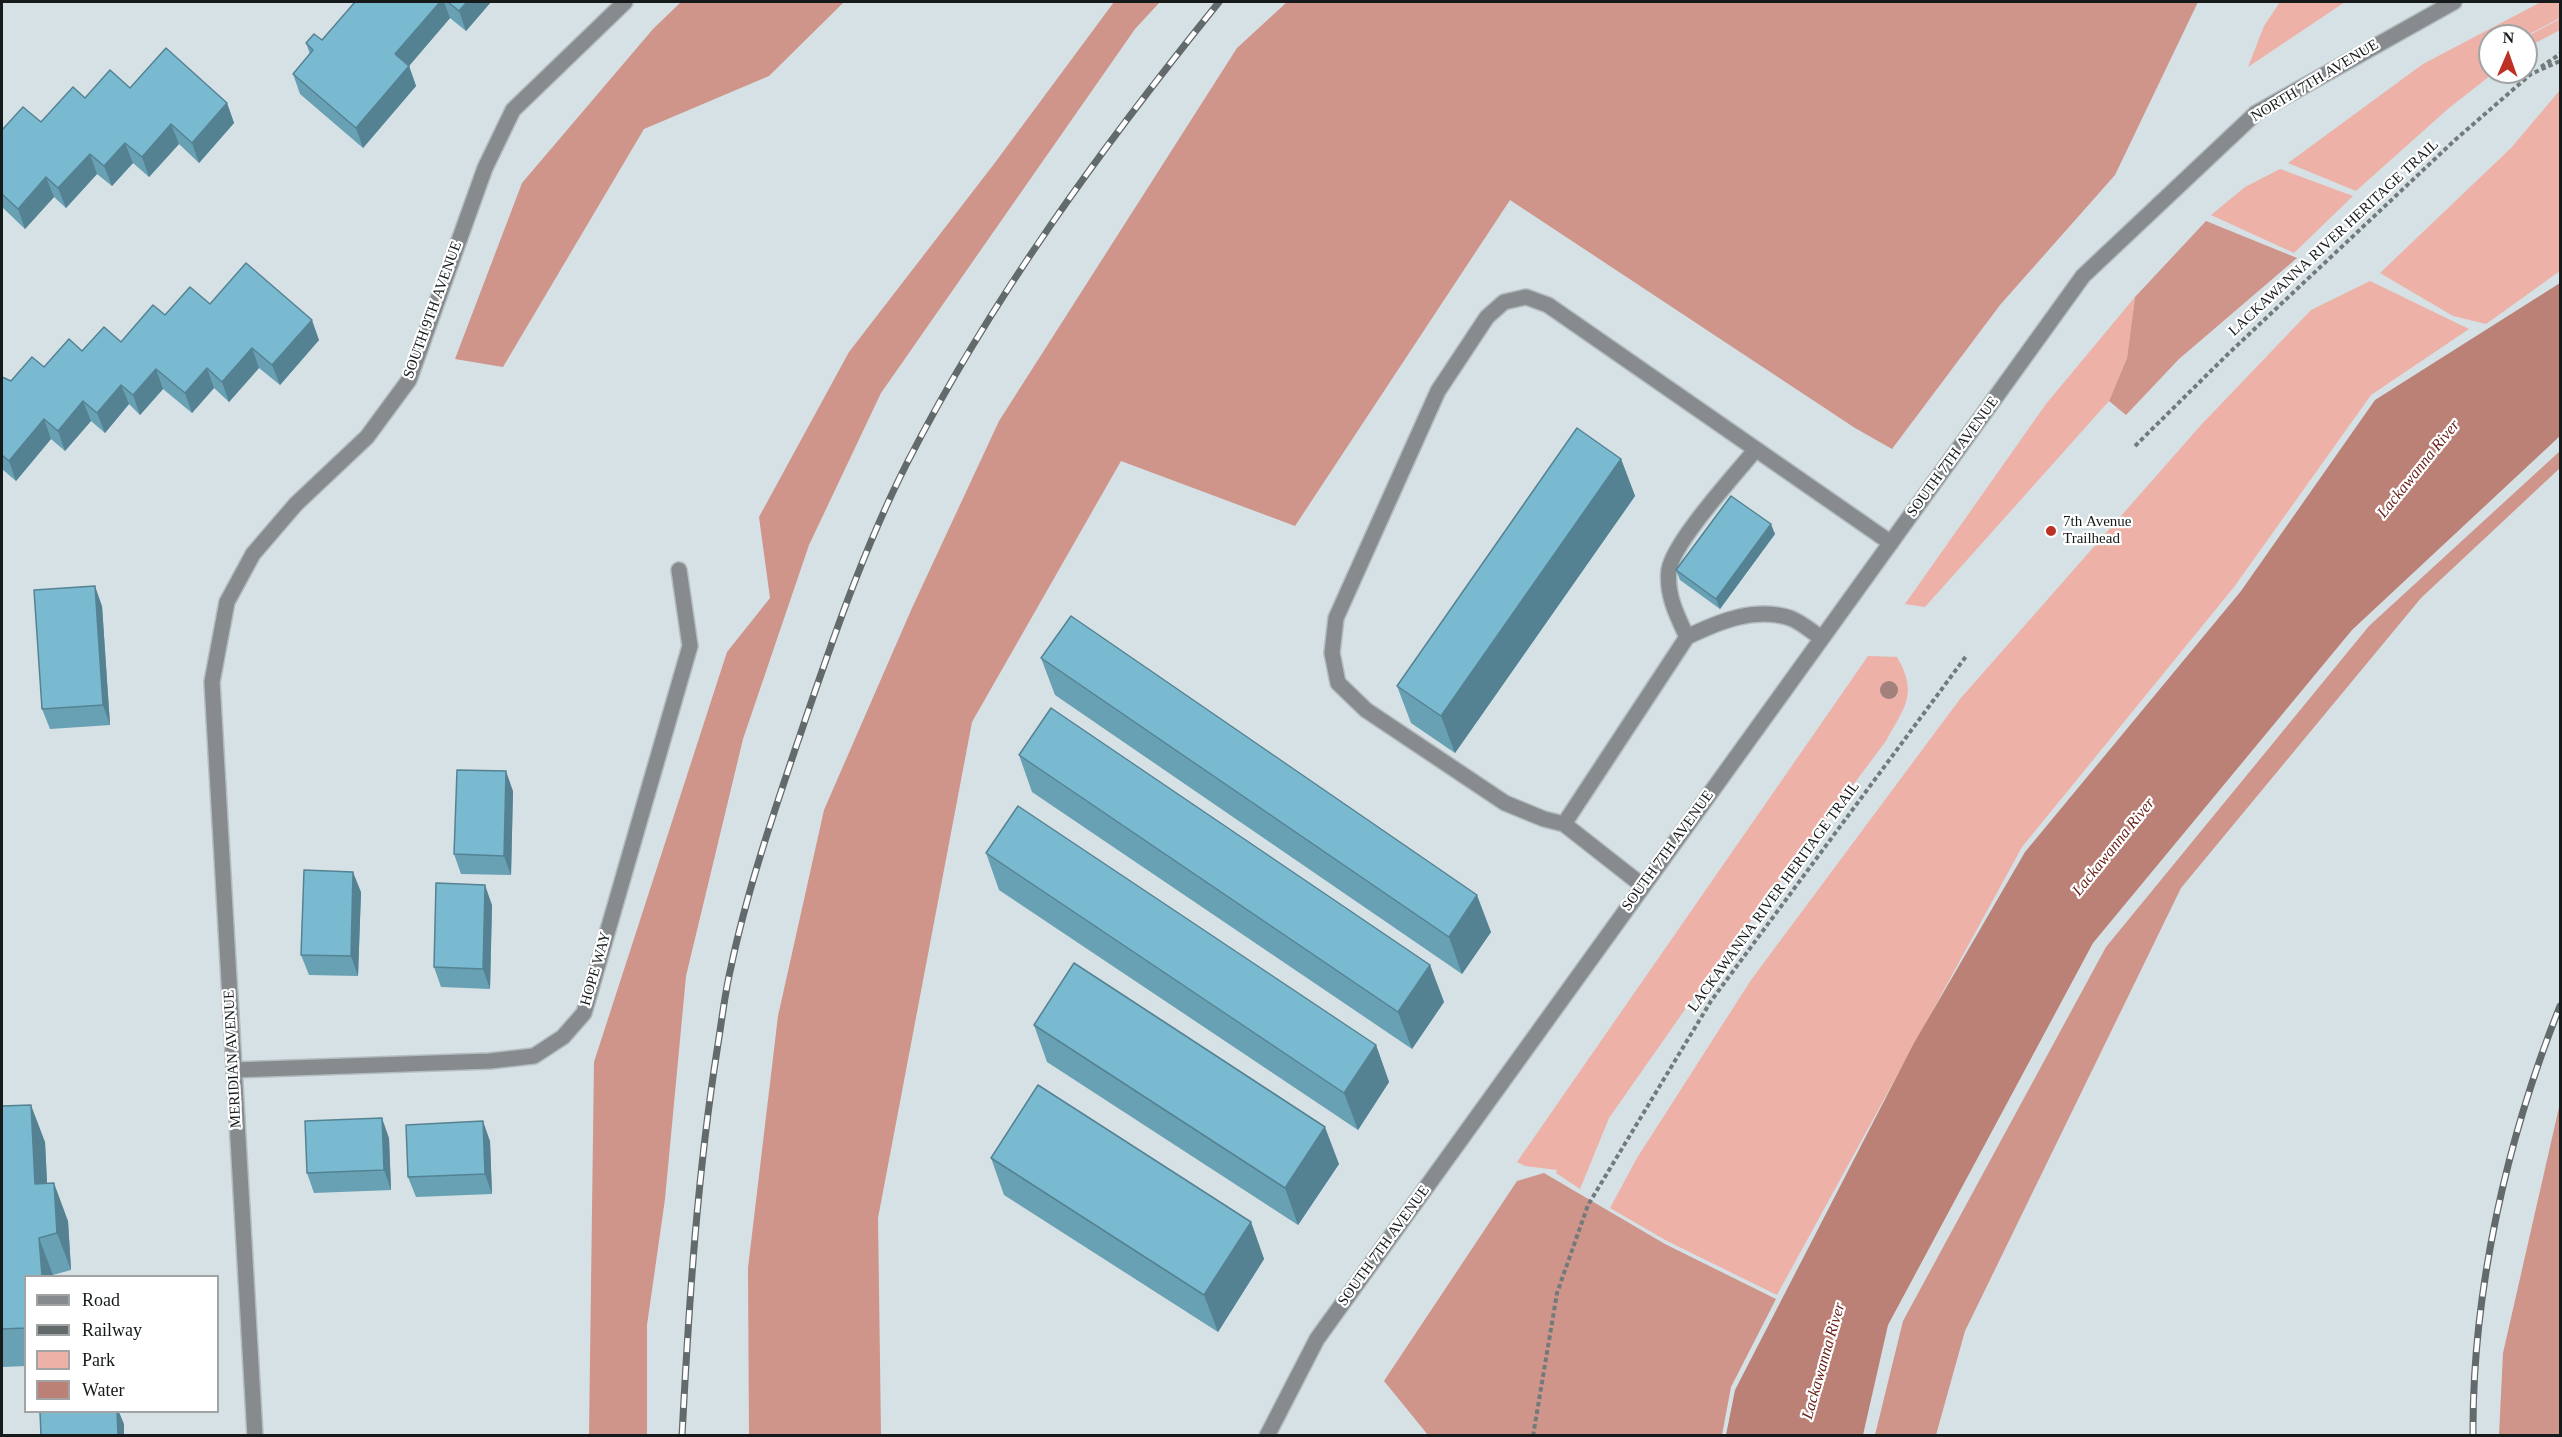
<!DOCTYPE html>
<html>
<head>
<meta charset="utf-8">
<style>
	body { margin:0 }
	#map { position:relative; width:2562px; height:1437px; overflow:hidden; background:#d5e1e5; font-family:Georgia,serif }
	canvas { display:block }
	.frame { position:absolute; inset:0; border:3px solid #161a1b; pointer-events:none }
	.legend { position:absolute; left:24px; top:1275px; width:195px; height:138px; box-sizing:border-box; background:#fff; border:2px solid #a2a3a4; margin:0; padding:8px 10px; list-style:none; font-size:18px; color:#161a1b }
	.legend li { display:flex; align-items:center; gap:12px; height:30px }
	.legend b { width:30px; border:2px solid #a2a3a4 }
	.north { position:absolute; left:2478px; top:24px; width:60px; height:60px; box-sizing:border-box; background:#fff; border:2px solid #a2a3a4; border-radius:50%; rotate:2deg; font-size:16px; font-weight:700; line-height:24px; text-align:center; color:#161a1b }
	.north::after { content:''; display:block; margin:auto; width:21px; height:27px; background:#bd3023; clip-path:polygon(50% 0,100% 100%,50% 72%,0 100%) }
</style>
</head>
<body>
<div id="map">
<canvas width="2562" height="1437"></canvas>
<div class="frame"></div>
<ul class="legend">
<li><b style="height:8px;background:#878b8d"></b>Road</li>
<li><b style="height:8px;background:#636a6c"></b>Railway</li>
<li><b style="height:16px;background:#edb1a7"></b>Park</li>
<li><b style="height:16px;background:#bb8177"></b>Water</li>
</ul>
<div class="north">N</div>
</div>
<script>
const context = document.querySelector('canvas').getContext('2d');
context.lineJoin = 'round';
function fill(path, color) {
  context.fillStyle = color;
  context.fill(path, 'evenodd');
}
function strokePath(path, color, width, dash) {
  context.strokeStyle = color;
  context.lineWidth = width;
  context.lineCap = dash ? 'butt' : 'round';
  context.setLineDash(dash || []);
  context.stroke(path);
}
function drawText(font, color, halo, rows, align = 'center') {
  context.font = font + ' Georgia,serif';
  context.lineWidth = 4.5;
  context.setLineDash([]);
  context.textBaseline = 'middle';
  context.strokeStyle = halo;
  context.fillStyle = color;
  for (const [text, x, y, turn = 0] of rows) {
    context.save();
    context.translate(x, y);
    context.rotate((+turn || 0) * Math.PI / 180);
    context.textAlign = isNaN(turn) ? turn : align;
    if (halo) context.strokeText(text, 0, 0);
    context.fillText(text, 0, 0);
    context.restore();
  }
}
fill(new Path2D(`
	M2280,2H2345L2248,67L2264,26Z
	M2541,2H2560V18L2526,36H2490V55L2487,57L2490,56V72H2495L2449,108L2356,191L2288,163L2423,64Z
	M2560,19V30L2526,48V37Z
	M2560,90V271L2486,324L2453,316L2380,273L2511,148Z
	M2280,169L2353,196L2294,253L2211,215L2245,187Z
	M2370,281L2469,329L2371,395L2234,587L2022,847L1777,1295L1667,1241L1610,1208L1637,1158L1751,980L1960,699L2201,425L2311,310Z
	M2135,297L2127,358L2109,401L1925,607L1905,604L2046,404Z
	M1868,656L1897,657C1919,695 1904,707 1886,741L1691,1001L1609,1118L1580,1189L1556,1173L1557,1170L1525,1166L1517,1162Z`), '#edb1a7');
fill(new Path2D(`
	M681,2H844L769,76L644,129L503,367L455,359L522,183L653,29Z
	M1114,2H1160L1135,29L881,393L809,545L743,739L686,976L665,1199L647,1325V1435H589L594,1062L727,652L770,598L759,517L849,352L994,164Z
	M1287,2H2198L2115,175L2000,305L1892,449L1855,428L1510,200L1295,526L1121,461L972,722L878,1218L881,1435H749L748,1268L778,1016L824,810L912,608L999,421L1237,48Z
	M2206,221L2297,258L2179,359L2126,415L2109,401L2127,358L2135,297Z
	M2560,451V468L2421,598L2181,888L1965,1331L1936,1435H1875L1903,1321L2106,947L2369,626Z
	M2560,1103V1435H2499L2503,1353Z
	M1544,1173L1665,1244L1776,1299L1731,1387L1722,1435H1428L1384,1381L1517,1181Z`), '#cf948a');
fill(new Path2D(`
	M2560,283V436L2352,630L2093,943L1888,1325L1863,1435H1726L1735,1390L1914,1043L2025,852L2241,591L2375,400Z`), '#bb8177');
const minor = new Path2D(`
	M1687,637C1677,616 1666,594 1669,570C1673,542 1736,474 1756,449
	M1564,824L1544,819L1505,803L1366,710L1338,683L1332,653L1336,618L1438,391L1487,317L1504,302L1526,297L1548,305L1891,543
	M1643,886L1564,824L1687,637C1720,621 1754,607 1790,618C1801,622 1812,632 1822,638
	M234,1070L490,1061L534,1056L563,1037L584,1013L690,646L679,570
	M255,1436L212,682L227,602L253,554L296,504L367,437L409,380L485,168L513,110L625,2
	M1267,1436L1317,1339L2083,276L2256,113L2454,2`);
strokePath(minor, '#b3bdc1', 18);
strokePath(new Path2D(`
	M2541,67L2560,54
	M2135,446L2228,354L2455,140L2531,74L2560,61
	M1533,1436L1557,1293L1588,1205L1711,1001L1967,655`), '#727a7c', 4, [4.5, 3]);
strokePath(minor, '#878b8d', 15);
const rail = new Path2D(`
	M682,1436C689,1303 697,1176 718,1044C722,1019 725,992 731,967C747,891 773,815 798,741C830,647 862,552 907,463C992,297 1102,147 1219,2
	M2473,1436C2472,1292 2507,1138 2560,1006`);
strokePath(rail, '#636a6c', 7);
strokePath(rail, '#fff', 4.5, [14]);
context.fillStyle = '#a2807c';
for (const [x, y] of [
	[1889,690]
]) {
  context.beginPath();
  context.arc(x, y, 9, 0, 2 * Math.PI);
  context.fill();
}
fill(new Path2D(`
	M355,2H491L466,31L450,18L409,66L416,86L363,148L300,94L293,74L310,54L306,43L322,40Z
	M130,88L227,103L234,123L199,163L179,144L149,177L133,163L112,186L97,174L66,208L54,197L25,229L2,207V130L41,122L85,98Z
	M210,304L319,340L280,385L259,368L229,402L214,388L192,413L163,389L140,415L129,404L105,433L91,421L65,451L51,439L16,481L2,469V377L11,381L82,351L121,342L165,315Z
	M1621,459L1635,496L1455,753L1411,723L1397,686Z
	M1775,534L1720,609L1680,580L1676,570Z
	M102,606L110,725L50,729L42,709Z
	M1041,658L1491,932L1462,974L1055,695Z
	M1019,755L1430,965L1444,1002L1412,1049L1032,792Z
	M513,791L511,875L461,874L454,854Z
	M986,853L1376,1045L1389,1082L1358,1130L999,890Z
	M361,892L358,976L309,975L301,955Z
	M492,905L490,989L441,987L434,967Z
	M1034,1025L1339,1164L1298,1225L1047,1062Z
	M2,1106L45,1142L47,1184L68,1221L71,1270L53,1275V1276H26V1366L2,1367Z
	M389,1138L391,1190L314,1193L307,1173Z
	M490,1141L492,1194L416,1197L408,1177Z
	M991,1158L1251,1222L1264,1259L1218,1332L1004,1195Z`), '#68a0b4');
fill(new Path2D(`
	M440,2H444L450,18L409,66L416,86L363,148L356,128L395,54Z
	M467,2H491L466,31L459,11Z
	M227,103L234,123L199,163L192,143Z
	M171,124L179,144L149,177L142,157Z
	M125,143L133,163L112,186L104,166Z
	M90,154L97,174L66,208L58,188Z
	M46,177L54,197L25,229L18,209Z
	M312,320L319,340L280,385L272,365Z
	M252,348L259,368L229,402L222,382Z
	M207,368L214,388L192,413L185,393Z
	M156,369L163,389L140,415L133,395Z
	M121,385L129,404L105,433L97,413Z
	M83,401L91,421L65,451L58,431Z
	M44,419L51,439L16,481L9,461Z
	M1621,459L1635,496L1455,753L1441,716Z
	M1771,524L1775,534L1720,609L1716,599Z
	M95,586L102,606L110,725L103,705Z
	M506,771L513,791L511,875L504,856Z
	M353,872L361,892L358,976L351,956Z
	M485,885L492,905L490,989L483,969Z
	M1477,895L1491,932L1462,974L1449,937Z
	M1430,965L1444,1002L1412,1049L1398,1012Z
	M1376,1045L1389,1082L1358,1130L1344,1093Z
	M31,1105L45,1142L49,1221L35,1184Z
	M382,1118L389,1138L391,1190L384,1170Z
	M483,1121L490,1141L492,1194L485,1174Z
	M1325,1127L1339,1164L1298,1225L1285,1188Z
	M54,1183L68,1221L71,1270L57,1233Z
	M1251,1222L1264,1259L1218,1332L1204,1295Z
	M39,1238L53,1275V1276H42Z
	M117,1412H119L124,1424V1436H118Z`), '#558292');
const building = new Path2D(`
	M355,2H440L395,54L409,66L356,128L293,74L313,50L306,43L314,34L322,40Z
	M448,2H467L459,11Z
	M166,48L227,103L192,143L171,124L142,157L125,143L104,166L90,154L58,188L46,177L18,209L2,194V130L23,107L41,122L73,87L85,98L110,70L130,88Z
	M246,263L312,320L272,365L252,348L222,382L207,368L185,393L156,369L133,395L121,385L97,413L83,401L58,431L44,419L9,461L2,455V377L11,381L32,357L44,367L69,339L82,351L104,327L121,342L153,305L165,315L190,287L210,304Z
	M1577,428L1621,459L1441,716L1397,686Z
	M1731,496L1771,524L1716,599L1676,570Z
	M95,586L103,705L42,709L34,590Z
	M1071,616L1477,895L1449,937L1041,658Z
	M1051,708L1430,965L1398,1012L1019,755Z
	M457,770L506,771L504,856L454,854Z
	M1018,806L1376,1045L1344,1093L986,853Z
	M304,870L353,872L351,956L301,955Z
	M436,883L485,885L483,969L434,967Z
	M1074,963L1325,1127L1285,1188L1034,1025Z
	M1038,1085L1251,1222L1204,1295L991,1158Z
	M31,1105L35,1184L54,1183L57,1233L39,1238L42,1276H26V1328L2,1329V1106Z
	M382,1118L384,1170L307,1173L305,1121Z
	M483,1121L485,1174L408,1177L406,1125Z
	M40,1412H117L118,1436H41Z`);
fill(building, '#79bad1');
strokePath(building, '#558292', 1.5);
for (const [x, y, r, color] of [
	[2051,531,6,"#bd3023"]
]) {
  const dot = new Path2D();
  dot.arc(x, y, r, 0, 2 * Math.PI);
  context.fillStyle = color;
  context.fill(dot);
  strokePath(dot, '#fff', 2);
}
drawText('15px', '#161a1b', '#fff', [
	["NORTH 7TH AVENUE",2315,81,-31],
	["LACKAWANNA RIVER HERITAGE TRAIL",2334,238,-43],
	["SOUTH 9TH AVENUE",433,310,-70],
	["SOUTH 7TH AVENUE",1953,457,-54],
	["SOUTH 7TH AVENUE",1668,851,-54],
	["LACKAWANNA RIVER HERITAGE TRAIL",1774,897,-54],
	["HOPE WAY",596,969,-74],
	["MERIDIAN AVENUE",233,1059,-93],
	["SOUTH 7TH AVENUE",1384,1246,-54]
]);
drawText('15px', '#161a1b', '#fff', [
	["7th Avenue",2063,522],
	["Trailhead",2063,539]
], 'left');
drawText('italic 16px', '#692119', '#fff', [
	["Lackawanna River",2419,469,-51],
	["Lackawanna River",2114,847,-51],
	["Lackawanna River",1824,1361,-74]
]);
</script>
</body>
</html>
